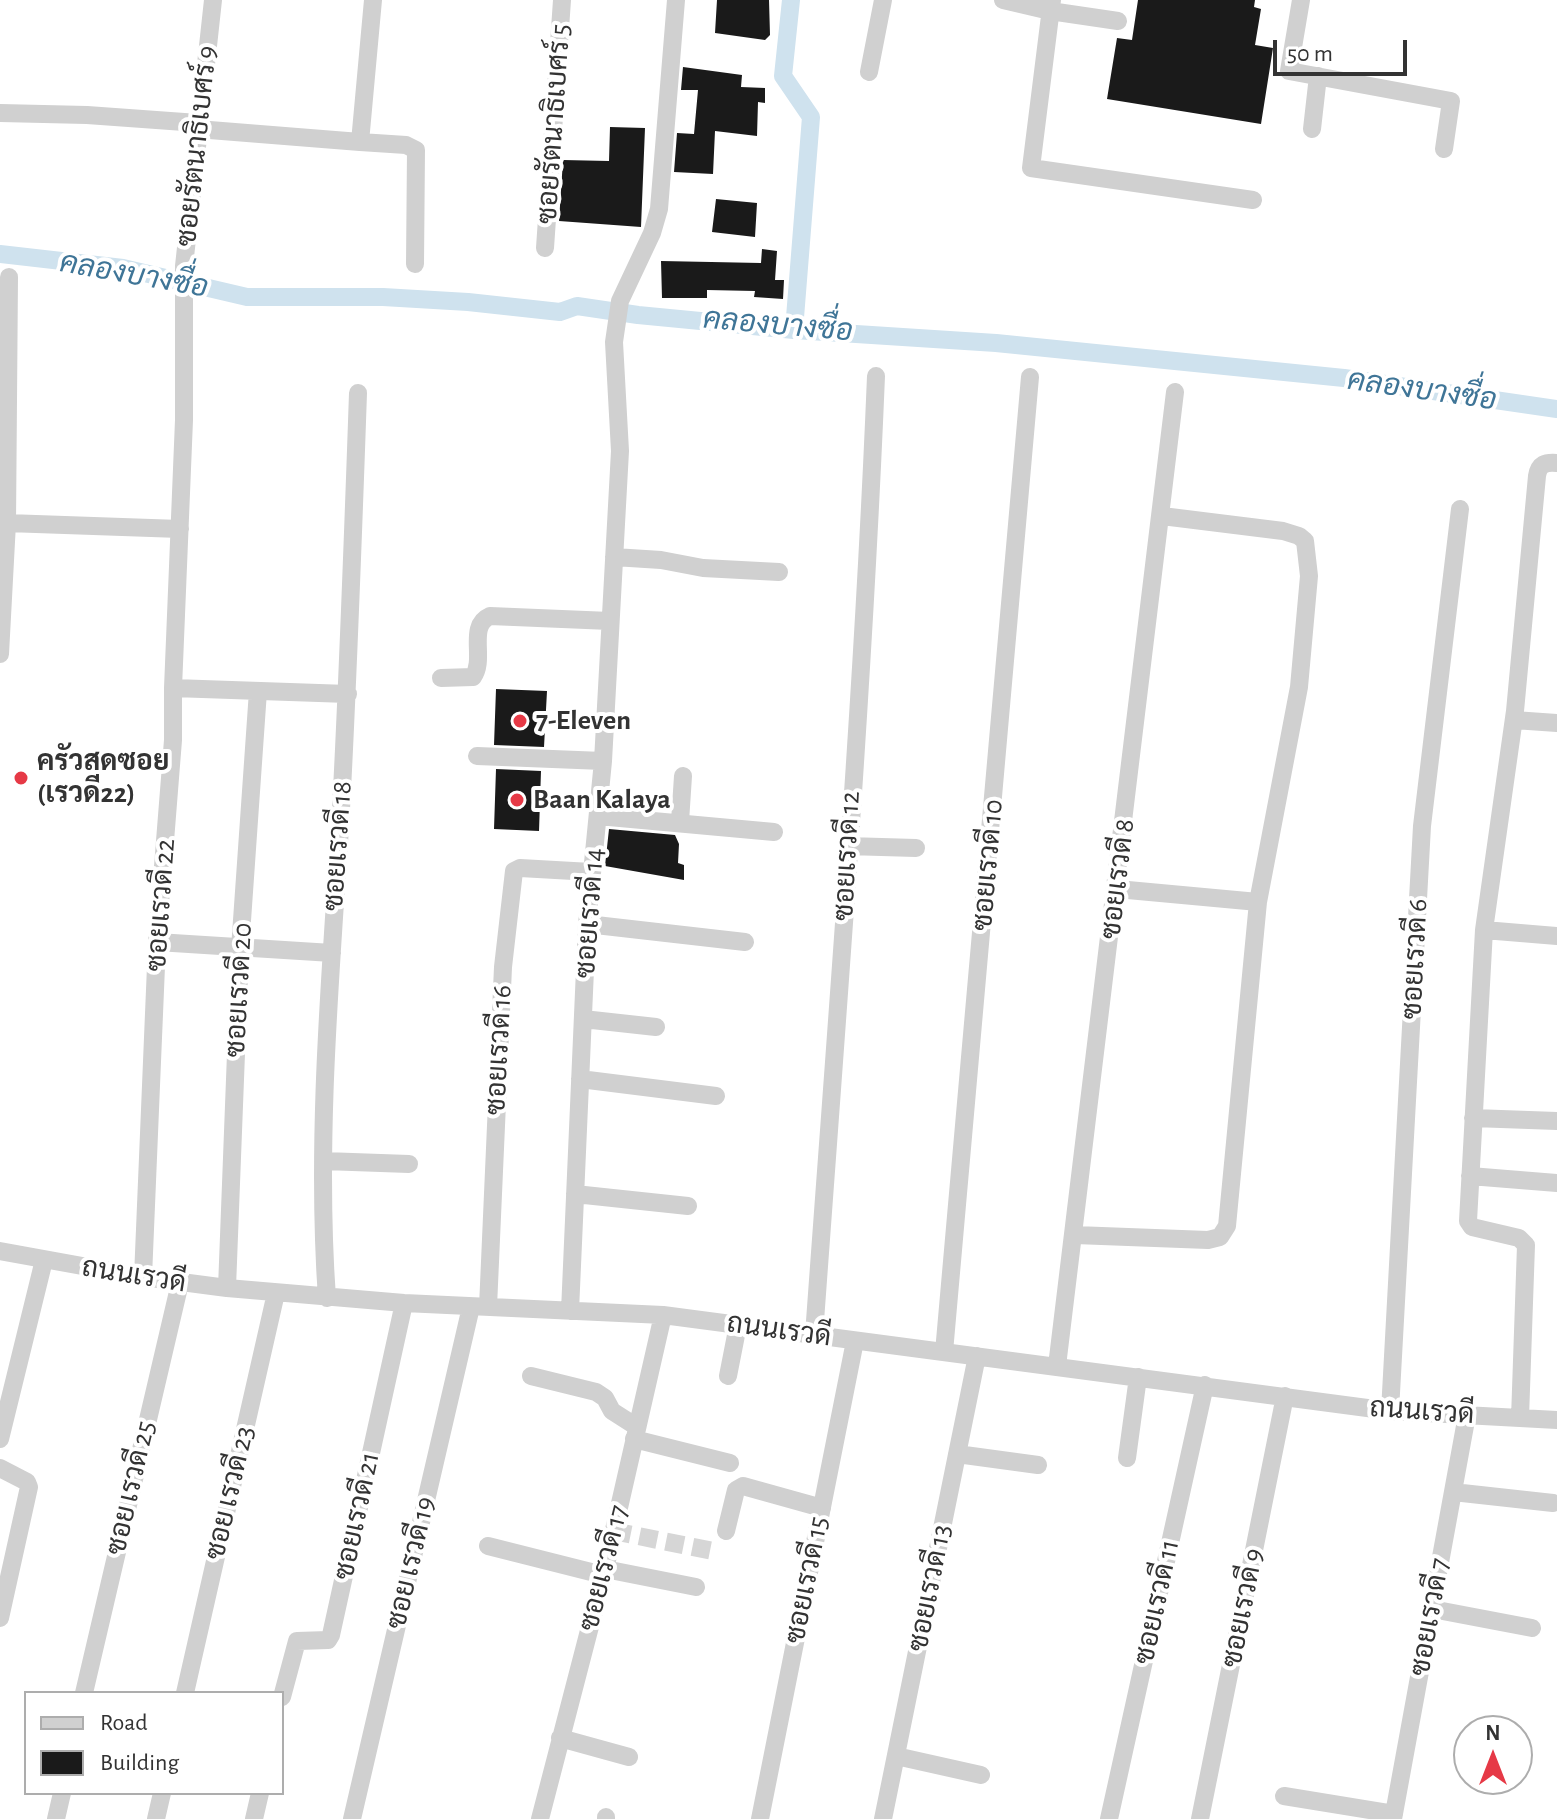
<!DOCTYPE html>
<html>
<head>
<meta charset="utf-8">
<style>
	body { margin:0 }
	#map { position:relative; width:1557px; height:1819px; overflow:hidden; background:#fff; font-family:"Alegreya Sans",sans-serif }
	canvas { display:block }
	.legend { position:absolute; left:24px; top:1691px; width:260px; height:104px; box-sizing:border-box; background:#fff; border:2px solid #adadad; margin:0; padding:10px 14px; list-style:none; font-size:24px; color:#333 }
	.legend li { display:flex; align-items:center; gap:16px; height:40px }
	.legend b { width:40px; border:2px solid #adadad }
	.north { position:absolute; left:1453px; top:1715px; width:80px; height:80px; box-sizing:border-box; background:#fff; border:2px solid #adadad; border-radius:50%; rotate:0deg; font-size:22px; font-weight:700; line-height:32px; text-align:center; color:#333 }
	.north::after { content:''; display:block; margin:auto; width:28px; height:36px; background:#e63946; clip-path:polygon(50% 0,100% 100%,50% 72%,0 100%) }
	.scale { position:absolute; left:1273px; top:40px; width:134px; height:36px; box-sizing:border-box; border:4px solid #333; border-top:0; padding-left:10px; font-size:24px; line-height:28px; white-space:nowrap; color:#333; -webkit-text-stroke:6px #fff; paint-order:stroke }
</style>
</head>
<body>
<div id="map">
<canvas width="1557" height="1819"></canvas>
<ul class="legend">
<li><b style="height:10px;background:#d0d0d0"></b>Road</li>
<li><b style="height:22px;background:#1a1a1a"></b>Building</li>
</ul>
<div class="north">N</div>
<div class="scale">50 m</div>
</div>
<script>
const context = document.querySelector('canvas').getContext('2d');
context.lineJoin = 'round';
function strokePath(path, color, width, dash) {
  context.strokeStyle = color;
  context.lineWidth = width;
  context.lineCap = dash ? 'butt' : 'round';
  context.setLineDash(dash || []);
  context.stroke(path);
}
function fill(path, color) {
  context.fillStyle = color;
  context.fill(path, 'evenodd');
}
function drawText(font, color, halo, rows, align = 'center') {
  context.font = font + ' "Alegreya Sans",Sarabun,sans-serif';
  context.lineWidth = 8;
  context.setLineDash([]);
  context.textBaseline = 'middle';
  context.strokeStyle = halo;
  context.fillStyle = color;
  for (const [text, x, y, turn = 0] of rows) {
    context.save();
    context.translate(x, y);
    context.rotate((+turn || 0) * Math.PI / 180);
    context.textAlign = isNaN(turn) ? turn : align;
    if (halo) context.strokeText(text, 0, 0);
    context.fillText(text, 0, 0);
    context.restore();
  }
}
strokePath(new Path2D(`
	M791,0L783,76L811,117L794,330
	M0,254L123,268L247,297H383L468,302L560,312L577,306L638,315L794,330L996,343L1344,378L1557,409`), '#cfe2ee', 18);
fill(new Path2D(`
	M717,0H769L770,35L765,40L715,33Z
	M1138,0H1255L1254,7L1261,9L1255,45L1273,48L1261,124L1107,99L1117,38L1132,40Z
	M683,67L742,75L741,87L765,88V103L758,102L757,136L715,131L713,174L674,172L677,133L694,134L698,90H681Z
	M610,127L645,128L641,227L559,221L563,160L609,161Z
	M716,199L757,203L755,237L712,232Z
	M762,249L777,251L775,280H784L783,299L754,297L755,291L707,290V298H662L661,261L761,263Z
	M496,689L547,691L544,747L494,745Z
	M496,769L541,771L539,831L494,829Z
	M609,829L675,835L679,844L678,863L684,865V880L605,866Z`), '#1a1a1a');
strokePath(new Path2D(`
	M613,1531L713,1551`), '#d6d6d6', 18, [18, 9]);
strokePath(new Path2D(`
	M1003,0L1050,11L1118,21
	M1052,0L1031,168L1253,200
	M1301,0L1289,71L1451,101L1444,149
	M869,72L883,0
	M0,113L87,115L198,123
	M197,129L360,142L373,0
	M1312,129L1318,76
	M360,142L406,145L416,150L415,264
	M545,248L562,0
	M7,523L180,529
	M614,557L661,560L703,568L779,572
	M0,654L7,523L9,277
	M441,678L473,677C486,659 467,626 490,616L610,621
	M173,688L348,694
	M1514,720L1557,723
	M477,756L603,761
	M598,816L774,832
	M680,822L683,776
	M847,846L916,848
	M1117,889L1258,902
	M587,924L745,942
	M1484,930L1557,936
	M157,942L332,953
	M583,1019L656,1027
	M580,1079L716,1096
	M1473,1118L1557,1121
	M324,1161L409,1164
	M1470,1176L1557,1183
	M575,1194L688,1206
	M1075,1235L1208,1240L1220,1237L1227,1226L1258,902L1299,687L1309,576L1305,541L1299,536L1283,531L1162,516
	M0,1251L143,1277L227,1288L404,1303L663,1315L1390,1411L1557,1420
	M143,1277L157,942L173,740V688L184,420V266L213,0
	M227,1288L240,949L258,691
	M327,1298C316,1145 330,981 340,828C348,683 353,538 358,393
	M488,1307L503,967L514,871L520,868L591,872
	M570,1311L587,924L603,761L620,451L614,342L620,301L652,233L659,209L676,0
	M814,1335C837,1016 863,696 876,376
	M944,1352L1030,377
	M1057,1366L1175,392
	M531,1376L596,1392L605,1398L612,1411L637,1427
	M728,1376L738,1325
	M1390,1411L1422,826L1460,509
	M1520,1418L1526,1245L1519,1238L1472,1227L1468,1221L1484,930L1515,711L1537,476C1539,464 1545,462 1557,463
	M0,1439L44,1260
	M634,1439L730,1463
	M957,1454L1038,1465
	M1127,1458L1138,1377
	M0,1468L27,1482L29,1487L0,1618
	M1453,1492L1553,1503
	M726,1531L736,1490L743,1486L822,1508
	M488,1546L603,1575
	M605,1569L696,1587
	M1432,1609L1532,1628
	M84,1693L180,1283
	M185,1693L276,1293
	M282,1697L297,1641L328,1640L331,1635L404,1303
	M560,1738L629,1757
	M896,1756L981,1775
	M1284,1796L1394,1814
	M56,1819L62,1793
	M156,1819L162,1793
	M254,1819L260,1793
	M352,1819L471,1307
	M540,1819L605,1569L663,1315
	M606,1819V1817
	M760,1819L855,1341
	M883,1819L977,1356
	M1109,1819L1205,1385
	M1200,1819L1285,1396
	M1393,1819L1467,1415`), '#d0d0d0', 18);
for (const [x, y, r, color] of [
	[520,721,8,"#e63946"],
	[21,778,8,"#e63946"],
	[517,800,8,"#e63946"]
]) {
  const dot = new Path2D();
  dot.arc(x, y, r, 0, 2 * Math.PI);
  context.fillStyle = color;
  context.fill(dot);
  strokePath(dot, '#fff', 3);
}
drawText('28px', '#333', '#fff', [
	["ซอยรัตนาธิเบศร์ 5",554,124,-86],
	["ซอยรัตนาธิเบศร์ 9",197,146,-84],
	["ซอยเรวดี 18",338,846,-86],
	["ซอยเรวดี 12",847,856,-87],
	["ซอยเรวดี 10",988,865,-85],
	["ซอยเรวดี 8",1118,879,-83],
	["ซอยเรวดี 22",161,905,-86],
	["ซอยเรวดี 14",590,913,-86],
	["ซอยเรวดี 6",1415,959,-87],
	["ซอยเรวดี 20",239,990,-87],
	["ซอยเรวดี 16",499,1050,-87],
	["ถนนเรวดี",134,1275,9],
	["ถนนเรวดี",779,1330,8],
	["ถนนเรวดี",1422,1411,4],
	["ซอย เรวดี 25",131,1488,-77],
	["ซอย เรวดี 23",230,1493,-77],
	["ซอยเรวดี 21",357,1516,-78],
	["ซอย เรวดี 19",411,1563,-77],
	["ซอยเรวดี 17",604,1568,-76],
	["ซอยเรวดี 15",807,1580,-79],
	["ซอยเรวดี 13",930,1588,-79],
	["ซอยเรวดี 11",1157,1602,-78],
	["ซอยเรวดี 9",1243,1608,-79],
	["ซอยเรวดี 7",1430,1617,-80]
]);
drawText('bold 28px', '#333', '#fff', [
	["7-Eleven",536,721],
	["ครัวสุดซอย",37,762],
	["(เรวดี22)",37,794],
	["Baan Kalaya",533,800]
], 'left');
drawText('italic 30px', '#3f7597', '#fff', [
	["คลองบางซื่อ",134,275,10],
	["คลองบางซื่อ",778,325,5],
	["คลองบางซื่อ",1422,390,8]
]);
</script>
</body>
</html>
